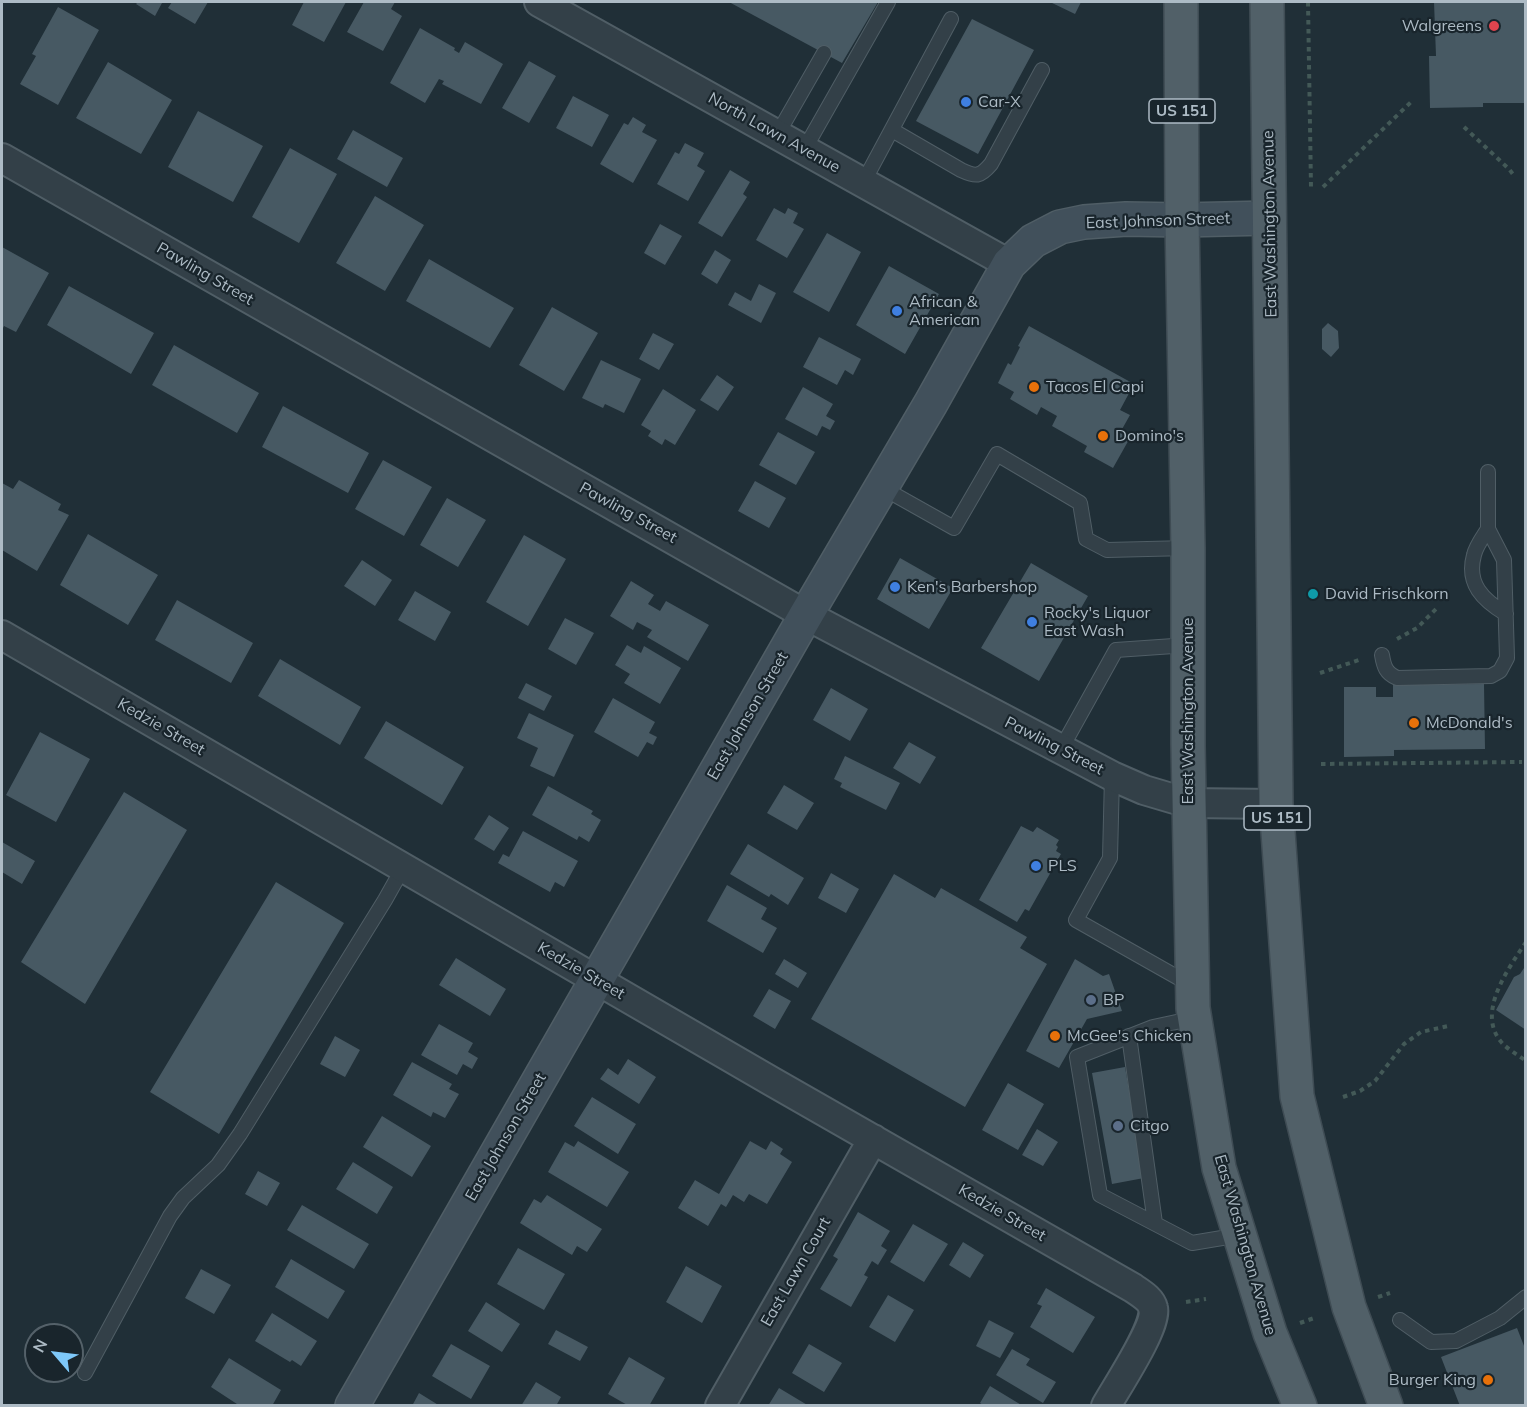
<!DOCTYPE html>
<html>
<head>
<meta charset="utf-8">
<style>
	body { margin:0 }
	#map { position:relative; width:1527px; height:1407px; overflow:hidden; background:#202f37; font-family:Mulish,sans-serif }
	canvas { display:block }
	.frame { position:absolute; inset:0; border:3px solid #adbbc5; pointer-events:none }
	.north { position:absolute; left:24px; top:1323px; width:60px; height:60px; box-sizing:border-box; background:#19252c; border:2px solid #546169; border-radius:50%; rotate:298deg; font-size:16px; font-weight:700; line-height:24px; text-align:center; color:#adbbc5 }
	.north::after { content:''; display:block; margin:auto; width:21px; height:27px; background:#7ec8f9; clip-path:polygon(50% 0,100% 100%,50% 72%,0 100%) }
</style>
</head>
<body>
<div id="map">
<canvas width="1527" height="1407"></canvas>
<div class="frame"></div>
<div class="north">N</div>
</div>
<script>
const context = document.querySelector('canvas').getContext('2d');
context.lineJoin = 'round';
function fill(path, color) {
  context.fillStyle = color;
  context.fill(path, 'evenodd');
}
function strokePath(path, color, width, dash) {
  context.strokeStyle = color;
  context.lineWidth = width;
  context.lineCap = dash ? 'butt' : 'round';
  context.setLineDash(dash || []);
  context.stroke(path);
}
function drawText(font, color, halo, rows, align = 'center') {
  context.font = font + ' Mulish,sans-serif';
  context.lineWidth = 4.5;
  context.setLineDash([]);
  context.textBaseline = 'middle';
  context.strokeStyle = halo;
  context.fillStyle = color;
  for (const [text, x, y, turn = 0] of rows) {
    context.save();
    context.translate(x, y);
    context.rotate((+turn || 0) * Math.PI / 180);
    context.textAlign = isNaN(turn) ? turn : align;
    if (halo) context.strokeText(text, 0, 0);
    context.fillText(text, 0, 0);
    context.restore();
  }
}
fill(new Path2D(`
	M138,2H159L162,3L155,16L136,4Z
	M172,2H208L195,24L168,8Z
	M304,2H346L324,42L292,25Z
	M364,2H395L391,9L402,16L383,51L347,32Z
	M729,2H878L842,63Z
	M1050,2H1081L1075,14Z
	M1434,2H1526V103H1483V107L1430,108L1429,56H1436Z
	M58,7L99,30L58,105L20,84L36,56L32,54Z
	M972,19L1034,50L978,154L916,121Z
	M420,28L455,48L454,50L459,53L465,42L503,64L481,104L442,84L444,81L439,79L425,103L390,83Z
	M529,61L556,76L529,123L502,108Z
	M108,62L172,100L141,154L76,118Z
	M573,96L609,115L592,147L556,128Z
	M198,111L263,146L233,202L168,167Z
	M633,117L646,125L642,132L657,140L633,183L600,164L624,123L628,125Z
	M353,130L403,158L387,187L337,159Z
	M685,143L704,153L697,166L705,171L688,201L657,184L675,152L679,154Z
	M290,148L337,174L299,243L252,217Z
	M730,170L750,182L743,194L747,197L722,237L698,223Z
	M375,196L424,225L385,291L336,263Z
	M774,208L785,214L788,208L798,213L793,223L804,229L787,258L756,240Z
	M660,224L682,236L665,265L644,253Z
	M827,233L861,252L829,312L793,292Z
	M2,247L49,273L16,332L4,326L2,330Z
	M715,250L731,260L717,284L701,274Z
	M429,259L514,308L490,348L406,301Z
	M889,266L939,294L905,354L856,325Z
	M759,284L776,293L761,323L728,305L735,292L751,301Z
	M69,286L154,333L131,374L47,325Z
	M552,307L598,333L564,391L519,365Z
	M1328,323L1338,331L1339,348L1331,357L1322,349V329Z
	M1029,326L1134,384L1120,410L1130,415L1121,431L1131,436L1113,468L1084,452L1087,446L1052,426L1057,416L1041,407L1037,415L1010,399L1014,392L998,383L1008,363L1011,365L1020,347L1018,346Z
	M653,333L674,344L659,370L639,359Z
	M819,337L861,359L853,375L845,370L837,385L803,367Z
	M174,345L259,393L237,433L152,385Z
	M601,360L641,379L624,413L605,404L603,408L582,398Z
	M717,375L734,387L718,411L700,400Z
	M803,387L833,404L826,416L835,421L830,430L822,426L817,436L785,419Z
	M663,389L696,410L675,445L665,439L662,445L648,436L651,431L641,425Z
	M283,406L369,453L348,493L262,447Z
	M778,432L815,452L796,485L759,465Z
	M383,460L432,487L404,536L355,509Z
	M19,480L61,504L58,510L69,515L37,571L2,550V483L13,489Z
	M755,481L786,498L769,528L738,511Z
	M447,498L486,520L458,567L420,545Z
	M88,534L158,575L128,625L60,585Z
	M524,535L566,559L528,626L486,602Z
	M900,558L953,588L929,629L877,599Z
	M362,560L392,580L375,606L344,586Z
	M1031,563L1088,596L1039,681L981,648Z
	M631,581L654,595L648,604L660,611L666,601L709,625L688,661L647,637L652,630L637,622L633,630L610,616Z
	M415,591L451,612L435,641L398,620Z
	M177,600L253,643L231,683L155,640Z
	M565,618L594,633L576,665L548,649Z
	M627,645L641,653L644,646L681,668L660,704L624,683L630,674L615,665Z
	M280,659L361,707L340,745L258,696Z
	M526,683L552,696L544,711L518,698Z
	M1484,684L1485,749L1394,750V756L1344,757V687H1376V697H1393V685Z
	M831,688L868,709L850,741L813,720Z
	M613,698L655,722L649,733L657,737L653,745L647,742L638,757L594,732Z
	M529,713L574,735L554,777L530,766L538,748L517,738Z
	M386,721L464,767L442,805L364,758Z
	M40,732L90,759L56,822L6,795Z
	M909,742L936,757L920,784L893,768Z
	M845,756L900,783L886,810L840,787L842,783L834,779Z
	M784,785L814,803L797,830L767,813Z
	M548,786L593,811L591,814L601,820L589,842L579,836L577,840L532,815Z
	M124,792L187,830L85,1004L21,962Z
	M489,815L509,828L494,851L474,839Z
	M1021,826L1033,832L1037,827L1059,840L1056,845L1058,847L1056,851L1061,854L1029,911L1025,909L1017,922L979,900Z
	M523,831L578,861L564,887L555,882L550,892L498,863L503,854L509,857Z
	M2,842L35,861L22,884L2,872Z
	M748,844L804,878L788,905L771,894L769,897L730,874Z
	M831,873L859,889L846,913L818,898Z
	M894,874L935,898L941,888L1027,937L1020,948L1047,964L965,1107L811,1019Z
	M276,882L344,923L219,1134L150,1092Z
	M727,885L767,908L761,919L777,928L763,953L707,921Z
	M456,958L506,989L490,1016L439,985Z
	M784,959L807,973L798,988L775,974Z
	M1075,959L1103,976L1109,974L1122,1011L1087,1019L1059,1068L1026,1051Z
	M1526,965V1030L1496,1010L1514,977L1520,974Z
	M769,989L791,1001L775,1029L753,1016Z
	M439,1024L473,1043L468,1052L478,1058L472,1069L463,1064L457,1075L421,1055Z
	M335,1036L360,1050L345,1077L320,1064Z
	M628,1059L656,1077L639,1104L600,1079L608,1068L618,1075Z
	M412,1062L452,1084L449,1089L459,1094L445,1118L433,1112L431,1117L393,1095Z
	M1125,1067L1144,1178L1112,1184L1092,1073Z
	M1008,1083L1044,1104L1018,1150L982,1130Z
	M592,1097L636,1124L618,1154L574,1126Z
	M382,1116L431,1146L412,1177L363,1147Z
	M1037,1129L1058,1142L1043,1166L1022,1155Z
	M578,1141L629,1172L607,1207L548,1172L565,1142L574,1147Z
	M750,1141L766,1150L771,1141L783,1149L780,1154L792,1162L767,1204L749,1194L744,1202L733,1195L726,1207L721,1204L708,1226L678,1208L695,1180L719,1194Z
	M353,1162L393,1187L377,1214L336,1189Z
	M258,1171L280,1183L267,1206L245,1194Z
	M547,1195L602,1229L587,1252L577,1246L572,1255L520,1223L534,1199L541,1203Z
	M302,1205L369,1244L354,1269L287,1230Z
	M858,1212L890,1231L881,1246L887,1250L878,1265L872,1261L864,1275L868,1277L851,1307L820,1289L838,1259L833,1256Z
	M913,1224L948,1244L924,1282L890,1262Z
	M963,1242L984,1255L970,1278L949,1265Z
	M518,1248L565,1274L544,1310L497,1284Z
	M291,1259L345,1291L328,1319L275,1287Z
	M686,1266L722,1286L702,1323L666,1302Z
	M201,1269L231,1285L214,1314L185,1298Z
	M1046,1288L1095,1317L1073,1353L1030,1327L1042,1306L1037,1304Z
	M888,1295L914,1310L895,1342L869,1327Z
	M486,1302L520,1324L502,1352L468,1331Z
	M272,1313L317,1341L301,1366L292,1360L290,1362L255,1341Z
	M989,1320L1014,1333L1000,1358L976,1346Z
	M1517,1328L1526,1351V1404L1522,1406H1460L1441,1357Z
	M556,1330L588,1347L580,1361L548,1344Z
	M451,1344L490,1366L471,1399L432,1376Z
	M809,1344L842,1363L824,1392L792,1373Z
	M1012,1349L1030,1359L1026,1365L1056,1382L1043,1403L996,1375Z
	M629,1357L665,1378L649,1406H629L608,1394Z
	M229,1358L281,1390L272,1406H240L211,1387Z
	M536,1382L561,1397L556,1406H521Z
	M990,1386L1023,1406H984L980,1403Z
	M779,1388L809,1406H768Z
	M419,1393L440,1406H412Z`), '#475963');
const lane = new Path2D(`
	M892,130L961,170C976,177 980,177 991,164L1042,70
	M777,135L824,53
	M804,150L888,2
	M863,183L951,19
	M881,487L954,528L997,454L1080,503L1086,539L1107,550L1188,548
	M1488,529C1483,537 1476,546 1474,555C1466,584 1483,600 1506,614
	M1382,655C1384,667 1386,673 1397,678L1491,676L1500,671L1507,658L1504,560L1488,529V472
	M1061,749L1116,650L1188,645
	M1112,776L1110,858L1076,920L1191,985
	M1195,1018L1153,1027L1077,1057L1100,1195L1192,1243L1240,1235
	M1129,1036L1155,1223
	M1400,1320L1431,1342L1456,1341L1500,1318L1526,1297
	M85,1373L170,1216L183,1198L218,1165L240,1134L385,900L403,868`);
const street = new Path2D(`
	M539,2L1009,264
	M2,158L806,615L1112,776L1144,790L1188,803L1276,804
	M2,635L771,1081L1133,1288C1140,1293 1151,1299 1153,1308C1158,1325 1116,1388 1106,1406
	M720,1406L873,1139`);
const secondary = new Path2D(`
	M352,1406L806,615L931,403L1009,264L1033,241L1060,227L1084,222L1126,219L1182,220L1269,218`);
const primary = new Path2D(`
	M1181,2L1182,220L1188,548V745L1193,1008L1219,1168L1270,1333L1300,1406
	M1267,2L1276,804L1297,1096L1349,1307L1386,1406`);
strokePath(lane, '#505e66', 16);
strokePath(street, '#505e66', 32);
strokePath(secondary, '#505e66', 36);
strokePath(primary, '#3f4c54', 36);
strokePath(new Path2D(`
	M1308,2L1311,187
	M1464,127L1509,169L1515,177
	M1323,187L1411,102
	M1397,639L1417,628L1436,609
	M1320,673L1362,659
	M1321,764L1522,762
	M1526,942C1509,968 1474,1014 1503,1044C1509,1050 1518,1055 1526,1061
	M1343,1097L1360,1091L1375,1081L1404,1044L1421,1032L1448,1026
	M1378,1297L1390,1293
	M1186,1302L1206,1299
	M1300,1323L1317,1317`), '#435957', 4, [4.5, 4.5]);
strokePath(lane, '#334048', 14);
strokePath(street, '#334048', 28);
strokePath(secondary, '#41505b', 33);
strokePath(primary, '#516068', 33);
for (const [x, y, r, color] of [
	[1494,26,6,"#e0444e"],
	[966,102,6,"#3f7fe0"],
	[897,311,6,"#3f7fe0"],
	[1034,387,6,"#e8710a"],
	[1103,436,6,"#e8710a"],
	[895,587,6,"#3f7fe0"],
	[1313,594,6,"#0f9aa8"],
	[1032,622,6,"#3f7fe0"],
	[1414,723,6,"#e8710a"],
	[1036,866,6,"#3f7fe0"],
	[1091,1000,6,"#5c6f8a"],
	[1055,1036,6,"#e8710a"],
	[1118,1126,6,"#5c6f8a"],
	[1488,1380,6,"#e8710a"]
]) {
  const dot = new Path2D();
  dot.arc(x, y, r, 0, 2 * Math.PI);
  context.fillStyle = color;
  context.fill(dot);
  strokePath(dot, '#19252c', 2);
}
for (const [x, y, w] of [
	[1182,111,66],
	[1277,818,66]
]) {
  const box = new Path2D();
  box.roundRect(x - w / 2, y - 12, w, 24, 4.5);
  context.fillStyle = '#19252c';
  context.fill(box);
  strokePath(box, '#adbbc5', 1.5);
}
drawText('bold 15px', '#adbbc5', null, [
	["US 151",1182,111],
	["US 151",1277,818]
]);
drawText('16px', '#adbbc5', '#19252c', [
	["Walgreens",1482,26,"right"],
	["Car-X",978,102],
	["African &",909,302],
	["American",909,320],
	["Tacos El Capi",1046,387],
	["Domino's",1115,436],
	["Ken's Barbershop",907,587],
	["David Frischkorn",1325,594],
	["Rocky's Liquor",1044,613],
	["East Wash",1044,631],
	["McDonald's",1426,723],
	["PLS",1048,866],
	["BP",1103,1000],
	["McGee's Chicken",1067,1036],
	["Citgo",1130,1126],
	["Burger King",1476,1380,"right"]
], 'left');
drawText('16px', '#adbbc5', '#19252c', [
	["North Lawn Avenue",774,133,29],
	["East Johnson Street",1158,221,-2],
	["East Washington Avenue",1270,224,-91],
	["Pawling Street",205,274,30],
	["Pawling Street",628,513,29],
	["East Washington Avenue",1188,711,-90],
	["East Johnson Street",748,716,-60],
	["Kedzie Street",161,727,30],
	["Pawling Street",1054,746,27],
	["Kedzie Street",581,971,30],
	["East Johnson Street",506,1137,-60],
	["Kedzie Street",1002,1213,30],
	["East Washington Avenue",1245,1245,74],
	["East Lawn Court",796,1272,-60]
]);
</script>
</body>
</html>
